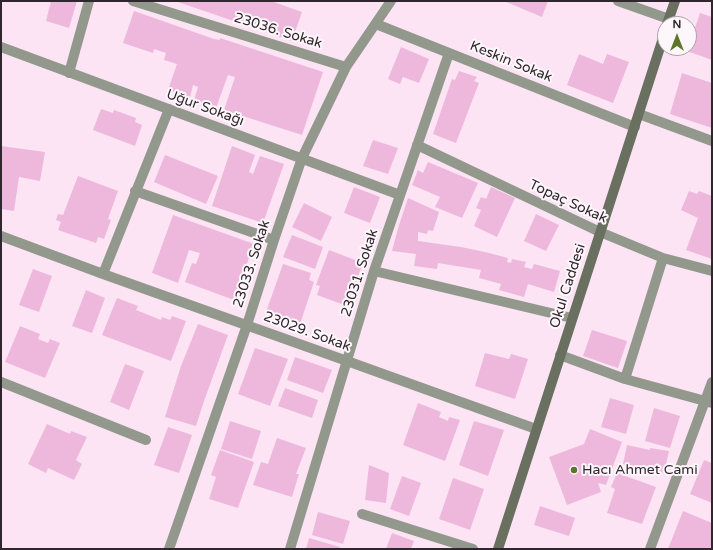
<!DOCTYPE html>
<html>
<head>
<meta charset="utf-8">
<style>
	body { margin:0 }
	#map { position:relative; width:713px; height:550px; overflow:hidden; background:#fce4f4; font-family:"Varela Round",sans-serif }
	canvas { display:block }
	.frame { position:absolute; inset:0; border:2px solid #30262d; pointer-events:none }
	.north { position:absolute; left:657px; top:16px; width:40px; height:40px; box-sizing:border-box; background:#fdf7fb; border:1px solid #aba3a9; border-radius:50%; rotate:0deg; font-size:11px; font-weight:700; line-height:16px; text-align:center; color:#30262d }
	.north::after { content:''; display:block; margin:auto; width:14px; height:18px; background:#5d7629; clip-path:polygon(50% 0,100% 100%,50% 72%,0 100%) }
</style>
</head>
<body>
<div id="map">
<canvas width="713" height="550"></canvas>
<div class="frame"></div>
<div class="north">N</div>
</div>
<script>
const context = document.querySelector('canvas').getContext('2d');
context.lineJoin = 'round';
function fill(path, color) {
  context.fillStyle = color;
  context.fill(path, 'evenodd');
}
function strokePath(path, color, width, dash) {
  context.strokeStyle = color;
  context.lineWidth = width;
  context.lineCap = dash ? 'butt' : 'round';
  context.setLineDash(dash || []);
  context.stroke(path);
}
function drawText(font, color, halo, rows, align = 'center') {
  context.font = font + ' "Varela Round",sans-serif';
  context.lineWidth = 4;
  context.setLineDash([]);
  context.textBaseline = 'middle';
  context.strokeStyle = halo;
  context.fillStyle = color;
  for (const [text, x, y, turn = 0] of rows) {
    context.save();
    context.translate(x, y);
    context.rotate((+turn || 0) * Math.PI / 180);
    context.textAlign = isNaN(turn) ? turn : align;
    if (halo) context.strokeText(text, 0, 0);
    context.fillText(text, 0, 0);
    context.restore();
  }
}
fill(new Path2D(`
	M51,1H77L69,28L46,21Z
	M175,1H271L302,12L292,41Z
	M504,1H548L542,17Z
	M134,11L214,39L220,40V38L323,72L302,135L224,110L235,77L228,75L216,108L194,100L198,87L193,85L190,97L168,90L177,64L164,60L166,53L154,49L153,53L123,43Z
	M700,13L712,17V60L687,51L688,48H689V46Z
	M401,47L429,59L419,83L403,77L400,84L388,79Z
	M579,54L603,64L607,54L629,62L613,103L567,85Z
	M459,71L477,77L474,81L479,83L456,143L433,134L452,79L455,80Z
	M682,73L712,83V128L670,114Z
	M101,109L113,113L114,110L136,118L135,122L142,125L135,146L93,130Z
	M373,140L398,148L388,174L363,166Z
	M1,146L45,152L40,181L19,177L14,211L1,209Z
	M232,146L255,155L249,172L253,174L260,156L284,164L263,223L212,206Z
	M165,155L218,176L206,204L154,182Z
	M428,162L478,183L462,218L435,207L440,197L412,185L418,170L423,173Z
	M78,176L118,191L108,219L111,220L104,239L98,237L96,243L58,230L61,222L56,220L58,214L63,215Z
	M354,187L380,197L370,223L344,213Z
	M491,187L515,198L497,237L474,226L481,210L476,208L481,197L486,199Z
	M689,191L697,194L699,191L712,196V259L686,250L698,218L681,210Z
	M408,198L439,212L433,231L428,230L427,234L418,232V241L461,247L485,252L508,258L507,262L511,263L512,259L526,262L524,267L532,269L534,264L560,271L554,292L528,284L524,297L499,290L501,284L479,278L481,270L438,263L437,269L414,266L416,254L392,251L399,225Z
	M304,203L332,217L321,241L292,227Z
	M536,214L559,225L546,251L524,241Z
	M173,215L254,244L234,300L185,282L192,263L196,264L200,253L189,250L178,283L152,273Z
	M292,235L323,247L315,269L283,257Z
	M329,250L363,263L347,306L317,295L320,286L316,285Z
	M283,264L311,273L309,280L314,282L300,324L266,312Z
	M33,269L52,276L39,312L19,305Z
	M86,290L105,298L92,333L72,326Z
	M117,298L138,306L136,310L161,320L162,317L170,320L172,316L186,321L171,361L102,335Z
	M198,324L228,335L204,401L196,426L165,417L181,366Z
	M20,326L40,334L38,339L48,343L50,339L60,343L45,378L5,362Z
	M592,330L627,341L618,368L583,356Z
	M255,348L288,359L270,406L238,394Z
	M485,353L509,359L511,354L528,359L515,399L475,386Z
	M295,357L332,370L323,393L287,380Z
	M125,364L144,371L129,410L110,402Z
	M285,388L318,400L312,418L278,406Z
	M610,398L634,405L626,434L601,427Z
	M418,403L441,412L439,417L448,421L449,417L460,420L445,461L403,445Z
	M654,408L680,416L670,448L645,441Z
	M230,421L261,431L252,459L221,449Z
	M474,421L504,430L488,476L459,465Z
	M47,424L70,434L71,431L87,437L76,460L82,464L74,480L48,468L46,473L28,464Z
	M168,427L192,435L179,473L154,465Z
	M590,429L622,442L606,485L598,483L601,492L567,505L549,457L584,444Z
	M277,438L306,448L296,474H299L292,497L253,485L261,462L268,464Z
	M627,445L650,450V448L669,451L664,473L623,464Z
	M220,450L254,462L238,508L209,499L216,477L211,475Z
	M704,460L712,463V503L690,494Z
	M369,465L389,473L386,503L365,500Z
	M617,473L656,487L642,524L607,513L615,489L611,487Z
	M402,476L421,483L409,516L390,509Z
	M453,478L484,489L470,530L439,519Z
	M540,506L575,518L569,536L534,525Z
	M683,511L712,523V544L710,549H668Z
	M318,512L350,521L343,544L312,535Z
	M392,533L414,541L411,549H386Z
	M309,538L340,547V549H306Z`), '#eeb8dd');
strokePath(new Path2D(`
	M133,1L346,67
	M618,1L669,19
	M376,24L635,127
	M1,47L400,195
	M69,73L89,1
	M639,114L712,141
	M417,145L600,232L663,258L712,271
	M135,191L274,240
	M1,236L103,274L347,361L536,429
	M374,271L572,318
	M103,274L169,109
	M560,355L625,379L712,403
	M625,379L663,258
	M1,382L146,440
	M362,514L473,549
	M169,549L247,325L274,240L302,158L346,67L391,1
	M290,549L374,271L449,53
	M650,549L712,382`), '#93988c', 10);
strokePath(new Path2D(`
	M667,24L675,1
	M498,549L665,32`), '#69705f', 10);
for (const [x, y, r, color] of [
	[574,470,4,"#5d7629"]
]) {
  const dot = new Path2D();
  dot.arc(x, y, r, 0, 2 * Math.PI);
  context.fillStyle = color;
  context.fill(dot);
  strokePath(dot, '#fdf7fb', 1.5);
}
drawText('14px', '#30262d', '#fdf7fb', [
	["23036. Sokak",278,31,17],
	["Keskin Sokak",511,62,22],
	["Uğur Sokağı",205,108,20],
	["Topaç Sokak",568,202,25],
	["23033. Sokak",252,264,-72],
	["23031. Sokak",360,273,-72],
	["Okul Caddesi",568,286,-72],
	["23029. Sokak",307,332,20]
]);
drawText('14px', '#30262d', '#fdf7fb', [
	["Hacı Ahmet Cami",582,470]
], 'left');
</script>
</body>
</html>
